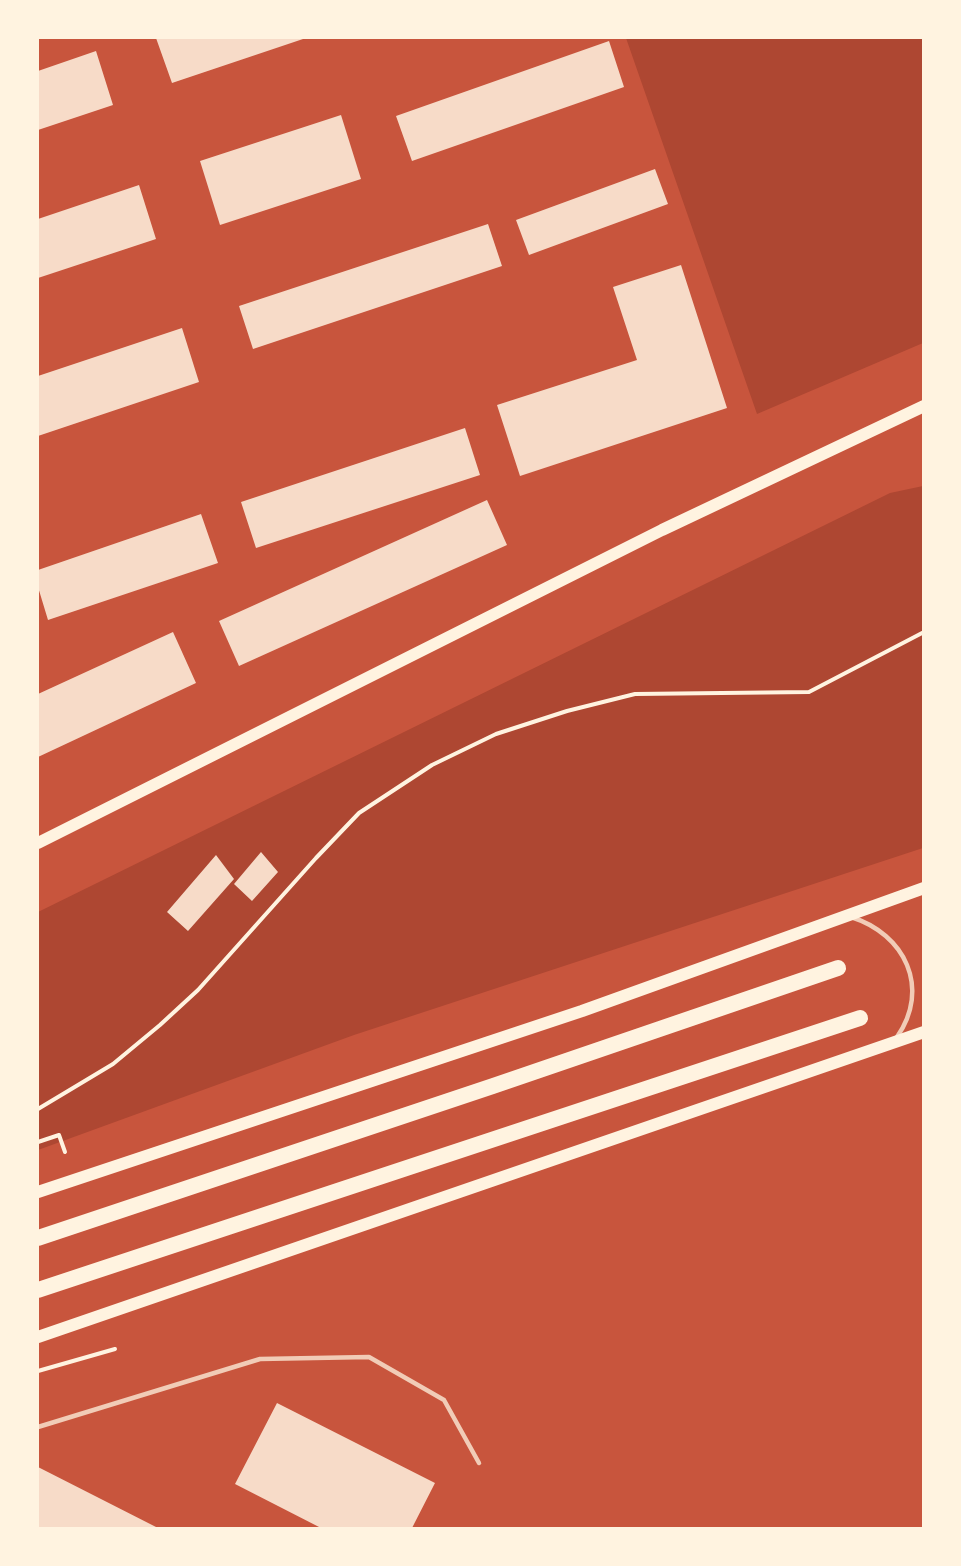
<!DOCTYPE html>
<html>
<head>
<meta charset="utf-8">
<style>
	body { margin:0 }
	#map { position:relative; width:961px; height:1566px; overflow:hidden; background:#c8553d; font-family:"Golos Text",sans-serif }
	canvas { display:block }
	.frame { position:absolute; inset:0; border:39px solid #fff3e0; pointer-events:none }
</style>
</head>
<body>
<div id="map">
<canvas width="961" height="1566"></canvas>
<div class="frame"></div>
</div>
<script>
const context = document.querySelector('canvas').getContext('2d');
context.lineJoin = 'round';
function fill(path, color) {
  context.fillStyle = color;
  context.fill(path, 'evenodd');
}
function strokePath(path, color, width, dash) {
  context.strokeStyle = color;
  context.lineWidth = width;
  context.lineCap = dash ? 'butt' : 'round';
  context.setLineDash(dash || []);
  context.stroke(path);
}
fill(new Path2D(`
	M626,38H923V343L757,414Z
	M923,486V848L354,1035L38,1150V912L890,493Z`), '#ae4732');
fill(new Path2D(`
	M156,38H306L172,83Z
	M609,41L624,87L412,161L396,116Z
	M96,51L113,105L38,130V71Z
	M341,115L361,179L220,225L200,161Z
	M655,169L668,204L529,255L516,220Z
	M139,185L156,239L38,278V219Z
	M488,224L502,266L253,349L239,306Z
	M681,265L727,408L520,476L497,405L637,360L613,287Z
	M182,328L199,382L38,436V376Z
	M465,428L480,475L256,548L241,502Z
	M487,500L507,545L239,666L219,621Z
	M201,514L218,563L48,620L38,587V570Z
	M173,632L196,683L38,757V694Z
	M261,852L278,872L252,901L234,884Z
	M216,855L234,879L188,931L167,912Z
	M277,1403L435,1483L412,1528H321L235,1484Z
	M38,1467L158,1528H38Z`), '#f7dbc8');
strokePath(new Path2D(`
	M38,1109L113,1064L160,1025L198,990L316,858L359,813L432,765L496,734L567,711L635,694L809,692L924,632
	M38,1142L59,1135L65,1152
	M38,1371L115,1349`), '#fff3e0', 4);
strokePath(new Path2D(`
	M851,917C905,934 931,988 897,1037
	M38,1427L260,1359L369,1357L444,1400L479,1463`), '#f1ccb7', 4.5);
strokePath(new Path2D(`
	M38,843L662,530L924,406
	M38,1192L582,1011L924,888
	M38,1337L924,1032`), '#fff3e0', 12);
strokePath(new Path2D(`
	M38,1238L493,1086L838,968
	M38,1290L860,1018`), '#fff3e0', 16);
</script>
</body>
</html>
